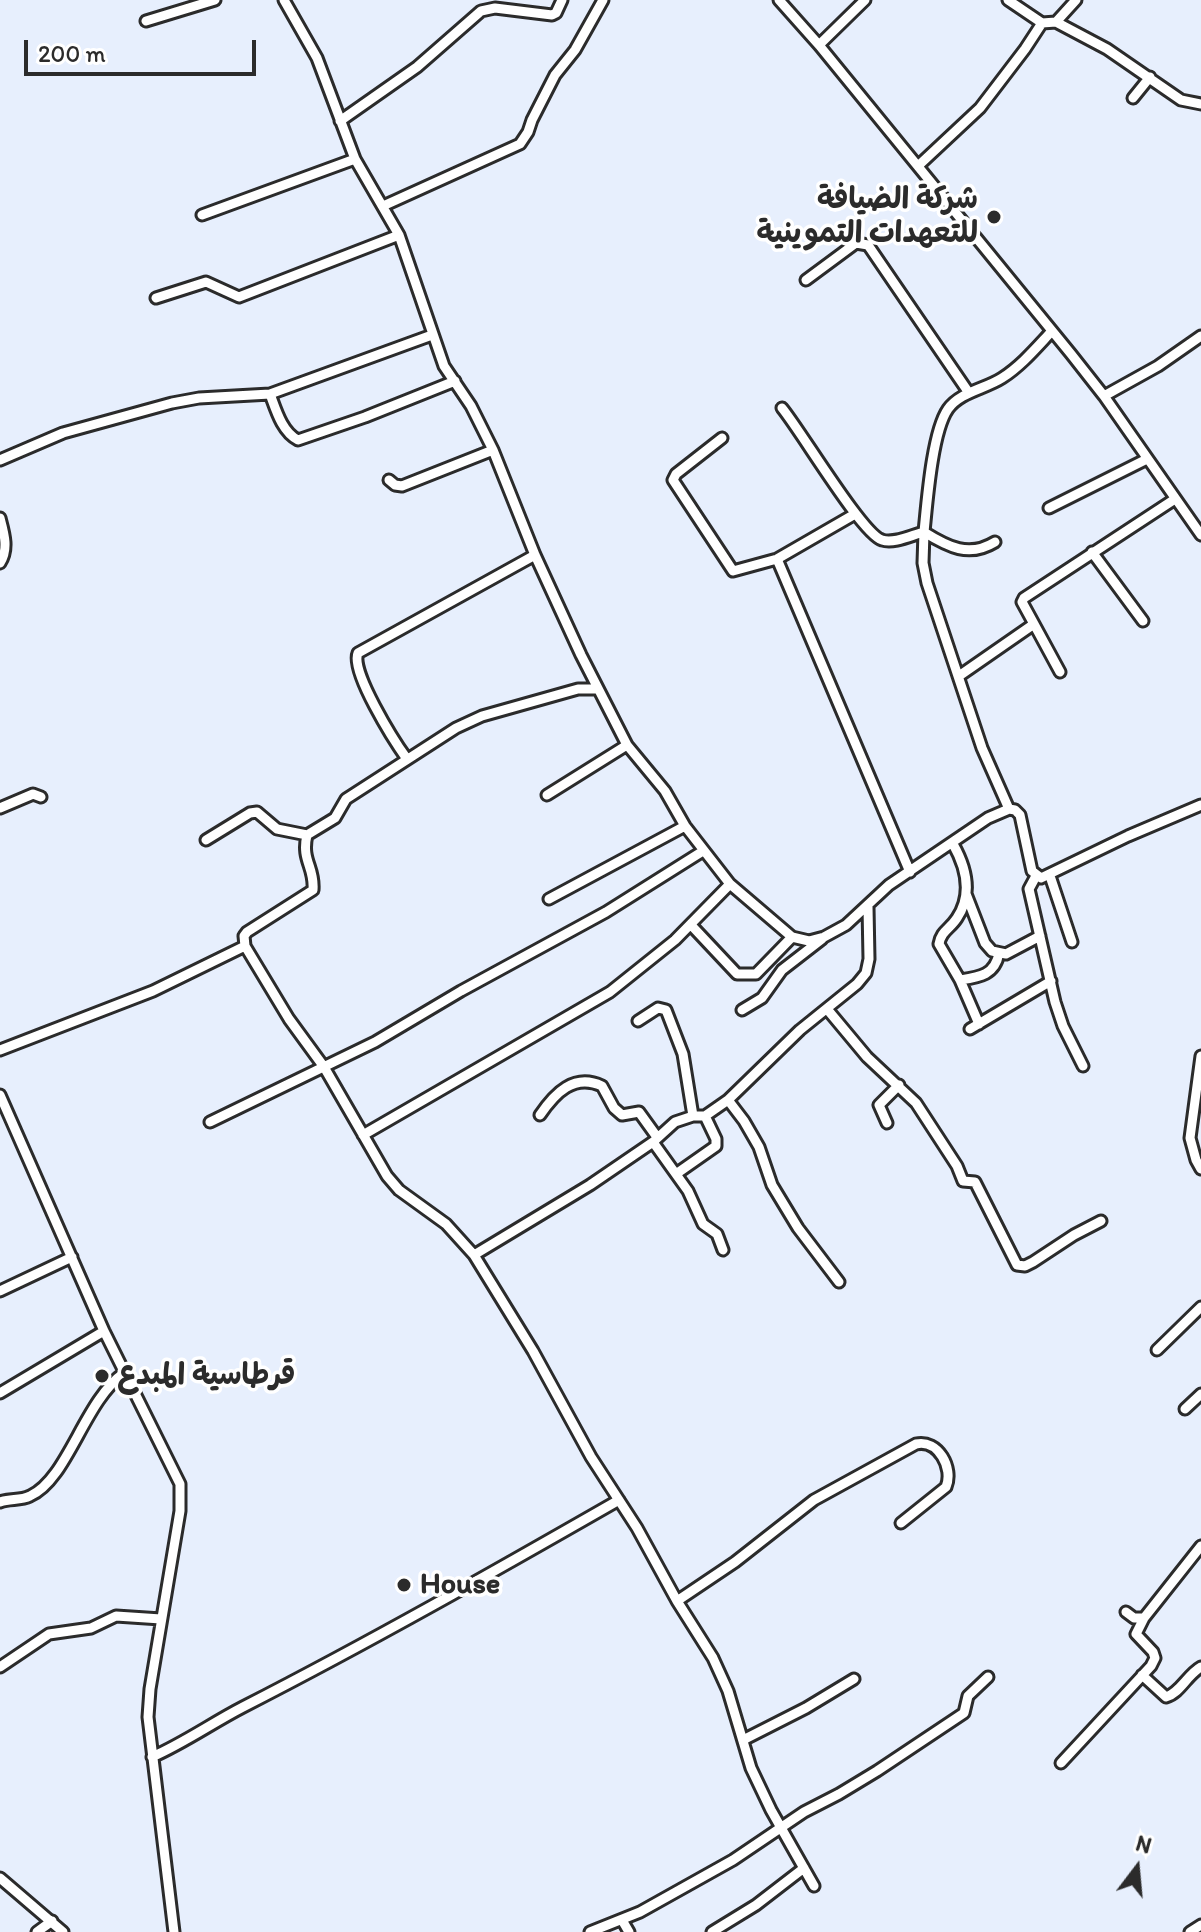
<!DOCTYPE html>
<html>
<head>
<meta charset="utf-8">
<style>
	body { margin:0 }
	#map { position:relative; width:1201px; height:1932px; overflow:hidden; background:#e7effd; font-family:Itim,sans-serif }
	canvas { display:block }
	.north { position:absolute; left:1097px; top:1828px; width:80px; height:80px; -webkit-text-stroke:6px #fff; paint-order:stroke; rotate:16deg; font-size:22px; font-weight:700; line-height:32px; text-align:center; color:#2b2b2b }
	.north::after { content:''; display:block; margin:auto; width:28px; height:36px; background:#2b2b2b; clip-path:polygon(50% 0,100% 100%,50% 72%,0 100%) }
	.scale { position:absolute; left:24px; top:40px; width:232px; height:36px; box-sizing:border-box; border:4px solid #2b2b2b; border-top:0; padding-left:10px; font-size:24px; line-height:28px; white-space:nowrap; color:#2b2b2b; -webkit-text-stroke:6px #fff; paint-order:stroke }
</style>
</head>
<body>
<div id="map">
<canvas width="1201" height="1932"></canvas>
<div class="north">N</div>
<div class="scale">200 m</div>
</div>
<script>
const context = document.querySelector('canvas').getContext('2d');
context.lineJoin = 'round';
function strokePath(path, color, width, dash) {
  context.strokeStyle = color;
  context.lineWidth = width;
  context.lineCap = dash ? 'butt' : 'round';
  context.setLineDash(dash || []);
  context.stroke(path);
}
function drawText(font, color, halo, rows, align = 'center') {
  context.font = font + ' Itim,"Playpen Sans Arabic",sans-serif';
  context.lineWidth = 7;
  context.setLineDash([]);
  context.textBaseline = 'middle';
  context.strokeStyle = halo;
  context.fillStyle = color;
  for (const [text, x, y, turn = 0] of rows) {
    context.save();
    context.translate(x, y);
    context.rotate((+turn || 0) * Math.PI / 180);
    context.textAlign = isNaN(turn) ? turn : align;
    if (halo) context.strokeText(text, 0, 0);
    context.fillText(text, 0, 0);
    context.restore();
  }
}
const minor = new Path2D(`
	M284,0L317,58L355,159L399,235L444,366L471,406L493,450L535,555L581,655L627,745L665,791L685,826L730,884L792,937L809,941L824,937L846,925L889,885L988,818L1009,809L1015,810L1020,815L1032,871L1041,878L1128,836L1201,805
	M779,0L819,45L1071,354L1104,396L1201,535
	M1008,0L1042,23L1056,22L1107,49L1181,100L1201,104
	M146,21L215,0
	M1056,22L1076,0
	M819,45L865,0
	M1133,98L1150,77
	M340,121L417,67L481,11L495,8L552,15L556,13L562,0
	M918,166L980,108L1025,49L1042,23
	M383,206L520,144L528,132L532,120L555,75L575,50L603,0
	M202,215L355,159
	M806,280L856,243L868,245L969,393
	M156,298L206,282L239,297L399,235
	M270,394C276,410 282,432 298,440L365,417L455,381
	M1104,396L1158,366L1201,336
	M782,408C801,431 862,534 882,540C894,544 912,535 924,532C927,503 932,432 948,409C960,392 985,389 1002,378C1021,366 1036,348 1052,331
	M722,438L676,474L673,480L733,571L777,559L855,514
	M0,460L63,433L172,403L199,398L270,394L432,335
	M389,480L395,485L402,486L493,450
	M1049,508L1147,459
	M0,518C4,533 9,549 0,563
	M924,532L923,563L927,583L982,748L1009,809
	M924,532C948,547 969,558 995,542
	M1092,552L1143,621
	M777,559L910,872
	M1034,624L1060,672
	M959,676L1034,624L1022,602L1024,598L1175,499
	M407,759C394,741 350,671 358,653L535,555
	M547,795L627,745
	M0,808L33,794L41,797
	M206,840L250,813L257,812L277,829L307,835
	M953,844C966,867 973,894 957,918C950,929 941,931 939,944L960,980L979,1024
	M1036,876L1029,889L1055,1002L1063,1026L1083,1066
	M1050,876L1072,942
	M966,894L985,943L992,951L1006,954L1040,936
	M549,899L685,826
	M691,925L737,974H756L792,937
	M245,946L289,1019L324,1067L387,1176L399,1190L446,1224L474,1255L533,1351L591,1457L637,1528L677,1601L713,1658L728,1691L751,1768L771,1810L814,1886
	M960,980C980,977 995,975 999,953
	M827,1009L867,1057L916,1103L957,1166L963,1181L975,1182L1017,1265L1025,1266L1033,1262L1074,1235L1101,1221
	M742,1010L762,998L782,970L822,939
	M638,1021L658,1008L666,1010L683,1054L693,1116
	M970,1029L1051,981
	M0,1050L153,991L245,946L244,936L247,932L313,890C315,867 301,861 307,835L335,818L346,799L456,728L482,716L578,689H598
	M1201,1056L1190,1138L1196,1160L1201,1169
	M0,1095L104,1331L180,1484V1511L150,1689L148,1717L174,1932
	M728,1100L744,1121L759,1147L772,1185L798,1228L839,1282
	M540,1115C555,1093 574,1073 602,1086L614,1108L622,1115L639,1112L657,1137
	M210,1122L375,1042L461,991L606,912L703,851
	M887,1123L879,1105L899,1085
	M363,1135L610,992L675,940L730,884
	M653,1142L688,1191L703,1224L717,1234L723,1250
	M676,1174L716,1146V1139L705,1116
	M474,1255L590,1185L653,1142L675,1122L693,1116H705L728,1100L800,1030L857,984L866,973L869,959L868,907
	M0,1291L72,1257
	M1157,1350L1201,1307
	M0,1393L104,1331
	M1185,1409L1201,1394
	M0,1502C10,1498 20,1501 30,1496C68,1479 84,1401 124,1373
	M677,1601L735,1562L814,1500L916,1444C938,1439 954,1468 946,1487L901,1523
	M1126,1612L1134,1618H1144L1201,1546
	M0,1667L49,1634L91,1628L116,1616L161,1619
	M1142,1675L1166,1697C1180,1693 1187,1675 1201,1667
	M743,1740L806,1708L854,1679
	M152,1757C184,1743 212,1723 243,1707C370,1642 495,1571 619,1500
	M1061,1763L1151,1666L1155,1658L1153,1652L1136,1634L1144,1618
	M0,1878L63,1932
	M622,1920L629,1932
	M37,1932L52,1921
	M590,1932L640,1912L733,1860L804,1812L839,1794L877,1771L964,1713L968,1696L988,1677
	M712,1932L756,1905L804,1868
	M1190,1932L1201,1925`);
strokePath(minor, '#2b2b2b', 15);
strokePath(minor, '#fff', 9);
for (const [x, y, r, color] of [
	[994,217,8,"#2b2b2b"],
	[102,1376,8,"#2b2b2b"],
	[404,1585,8,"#2b2b2b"]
]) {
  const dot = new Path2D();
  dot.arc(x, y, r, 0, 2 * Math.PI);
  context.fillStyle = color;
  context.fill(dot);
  strokePath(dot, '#fff', 3);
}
drawText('bold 30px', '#2b2b2b', '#fff', [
	["شركة الضيافة",978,200,"right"],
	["للتعهدات التموينية",978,234,"right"],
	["قرطاسية المبدع",118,1376],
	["House",420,1585]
], 'left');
</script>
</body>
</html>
